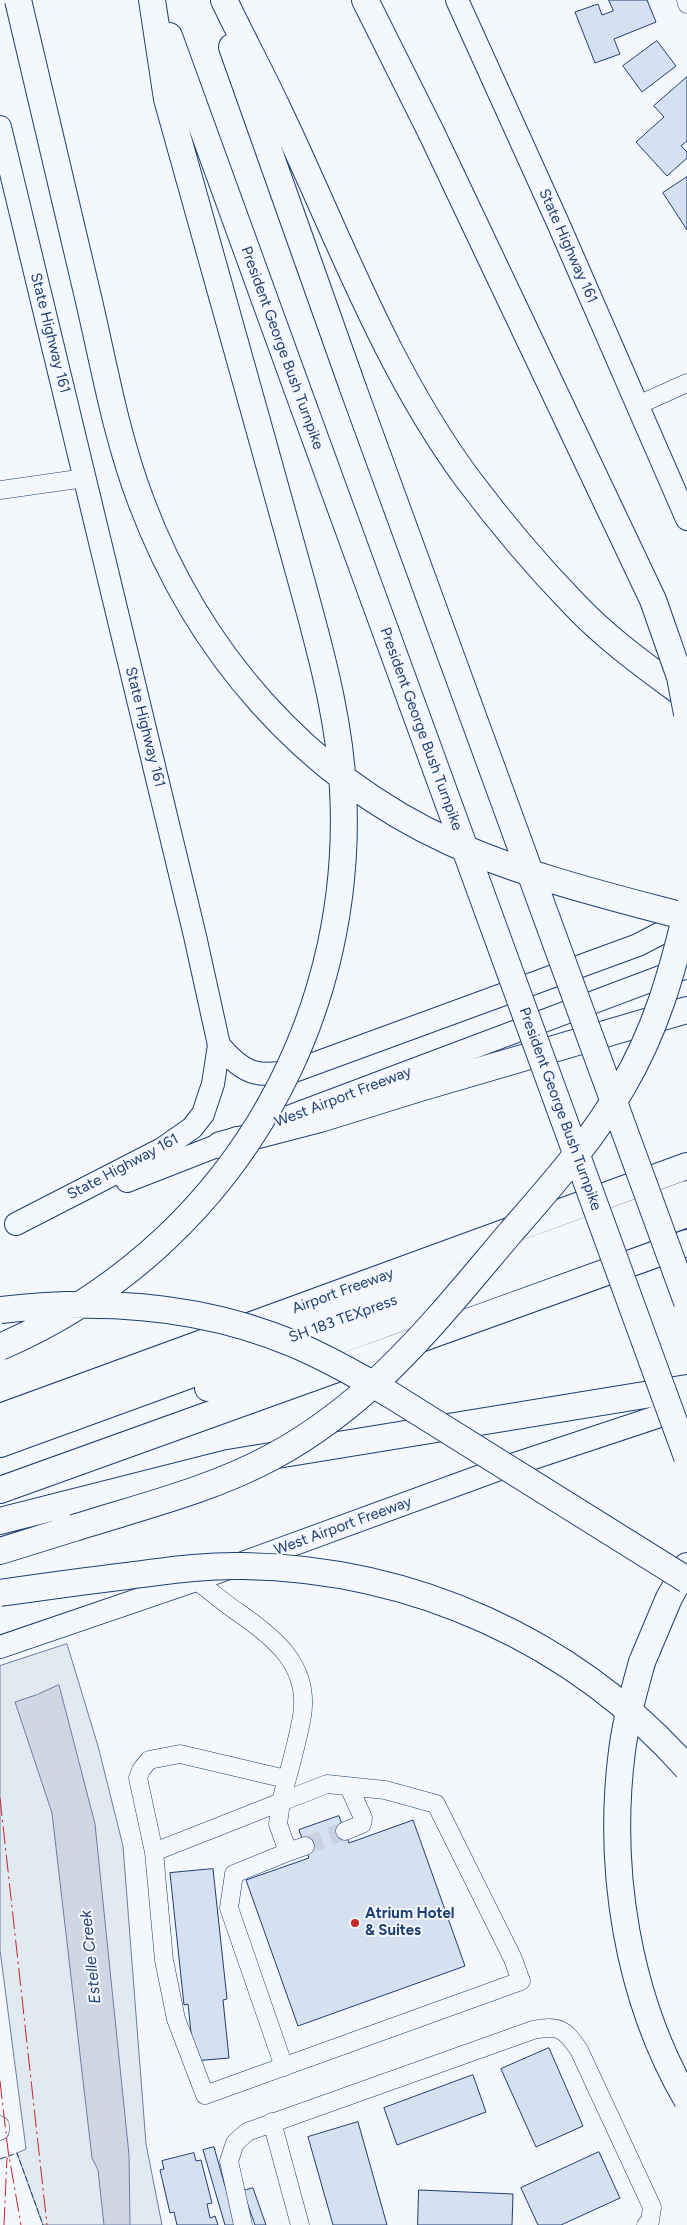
<!DOCTYPE html>
<html>
<head>
<meta charset="utf-8">
<style>
	body { margin:0 }
	canvas { display:block; background:#f4f7fb }
</style>
</head>
<body>
<canvas width="687" height="2225"></canvas>
<script>
const context = document.querySelector('canvas').getContext('2d');
context.lineJoin = 'round';
function fill(path, color) {
  context.fillStyle = color;
  context.fill(path, 'evenodd');
}
function strokePath(path, color, width, dash) {
  context.strokeStyle = color;
  context.lineWidth = width;
  context.lineCap = dash ? 'butt' : 'round';
  context.setLineDash(dash || []);
  context.stroke(path);
}
function drawText(font, color, halo, rows, align = 'center') {
  context.font = font + ' Figtree,sans-serif';
  context.lineWidth = 4;
  context.setLineDash([]);
  context.textBaseline = 'middle';
  context.strokeStyle = halo;
  context.fillStyle = color;
  for (const [text, x, y, turn = 0] of rows) {
    context.save();
    context.translate(x, y);
    context.rotate((+turn || 0) * Math.PI / 180);
    context.textAlign = isNaN(turn) ? turn : align;
    if (halo) context.strokeText(text, 0, 0);
    context.fillText(text, 0, 0);
    context.restore();
  }
}
const green = new Path2D(`
	M67,1644L98,1746L123,1846L146,2144L162,2225H43L17,2153L26,2149L0,1950V1666Z`);
fill(green, '#e3e9f0');
strokePath(green, '#687fa3', 1);
const water = new Path2D(`
	M59,1685L95,1824L129,2155L130,2225H104L98,2170L92,2158L52,1813L15,1702L36,1695Z`);
fill(water, '#cfd7e4');
strokePath(water, '#687fa3', 1);
const building = new Path2D(`
	M609,0H647L656,22L614,39L620,54L595,63L575,12L598,4L602,15L613,11Z
	M657,41L676,66L642,92L623,66Z
	M687,77V141L681,146L687,152V158L667,176L636,142L664,117L654,106Z
	M687,177V230L663,193Z
	M339,1816L349,1843L413,1820L465,1966L298,2026L246,1880L309,1858L299,1830Z
	M213,1869L227,1999L223,2000L229,2058L194,2061L188,2004L184,2005L170,1873Z
	M549,2048L583,2126L536,2147L501,2069Z
	M473,2075L486,2112L397,2145L384,2108Z
	M358,2122L387,2225H333L308,2137Z
	M214,2147L236,2225H225L203,2150Z
	M599,2152L620,2198L561,2225H538L521,2188Z
	M194,2153L196,2161L201,2160L212,2203L207,2204L210,2218L215,2216L218,2225H177L174,2212L170,2213L160,2170L164,2169L162,2161Z
	M253,2188L266,2225H255L243,2191Z
	M419,2190L513,2194L512,2225H418Z`);
fill(building, '#d5e0f0');
strokePath(building, '#1d3f73', 1);
strokePath(new Path2D(`
	M305,1846L345,1831`), '#c9d2e0', 18, [18, 9]);
const minor = new Path2D(`
	M686,0L687,4
	M638,405L687,383
	M0,490L85,478
	M196,1580C210,1591 224,1603 239,1613C275,1638 310,1666 302,1716C297,1745 288,1773 281,1802L154,1852L164,1960L176,2019L205,2095L521,1981L513,1959L436,1804L385,1790L327,1784L281,1802L278,1824L288,1852L234,1874L229,1908L284,2067
	M345,1831L362,1824L363,1818L349,1787
	M154,1852L138,1778L141,1770L149,1760L180,1754L286,1779
	M288,1852L305,1846
	M272,2122L300,2225
	M0,2125V2131
	M243,2225L229,2161L235,2143L247,2132L533,2030C559,2025 564,2028 579,2050L652,2207L650,2221L646,2225`);
const major = new Path2D(`
	M457,0L558,223L687,519
	M0,127L195,936L219,1045L213,1084L203,1114L192,1128L162,1149L16,1224
	M219,1045C245,1076 259,1078 297,1070L638,945L663,932L687,916
	M283,1119L687,967
	M127,1181L237,1138
	M0,1647L196,1580L497,1470L687,1407`);
const highway = new Path2D(`
	M152,0L167,99L257,421
	M224,0C241,36 260,71 277,107C337,232 384,365 467,478C500,522 537,566 575,605C608,640 648,668 687,697
	M365,0L431,132
	M169,36L303,405
	M232,47L353,388
	M220,1145L320,1119L420,1088L687,1010
	M208,1388L687,1214
	M0,1417L687,1166
	M0,1444L687,1194
	M0,1490L687,1243
	M0,1521L228,1463L687,1388
	M0,1551L74,1528
	M642,1662L669,1598L687,1566`);
strokePath(minor, '#1d3f73', 19);
strokePath(major, '#1d3f73', 24);
strokePath(highway, '#1d3f73', 28);
strokePath(minor, '#f4f7fb', 18);
strokePath(major, '#f4f7fb', 22);
strokePath(highway, '#f4f7fb', 26);
const highwayBridge = new Path2D(`
	M18,0C41,99 65,198 88,297C104,365 116,436 141,501C197,651 304,775 450,842C525,876 608,896 687,917
	M431,132L653,600L680,677L687,714
	M353,388L687,1302
	M303,405L687,1457
	M0,1310C100,1298 199,1304 294,1344C327,1358 359,1376 391,1395L687,1580
	M0,1347C222,1251 356,1031 343,789C340,728 325,668 309,609C292,546 274,483 257,421
	M74,1528C140,1507 211,1490 272,1457C374,1402 438,1318 511,1232C551,1186 593,1139 623,1086C656,1030 672,973 687,910
	M0,1593C42,1587 85,1581 127,1576C166,1571 205,1565 244,1566C414,1569 574,1641 687,1768
	M642,1662C634,1691 626,1720 622,1751C607,1868 627,1997 687,2100`);
strokePath(highwayBridge, '#1d3f73', 28, []);
strokePath(highwayBridge, '#f4f7fb', 26);
strokePath(new Path2D(`
	M0,2159L17,2153L43,2225`), '#1d3f73', 1, [6, 2.5]);
strokePath(new Path2D(`
	M0,1798L47,2225
	M0,2081L8,2150L21,2225
	M4,2225L7,2157`), '#c62828', 1, [18, 4, 2.5, 4]);
for (const [x, y, r, color] of [
	[355,1923,5,"#c62828"]
]) {
  const dot = new Path2D();
  dot.arc(x, y, r, 0, 2 * Math.PI);
  context.fillStyle = color;
  context.fill(dot);
  strokePath(dot, '#f4f7fb', 2);
}
drawText('15px', '#1d3f73', '#f4f7fb', [
	["State Highway 161",568,246,66],
	["State Highway 161",50,333,76],
	["President George Bush Turnpike",282,348,70],
	["State Highway 161",145,727,76],
	["President George Bush Turnpike",421,729,70],
	["West Airport Freeway",343,1097,-21],
	["President George Bush Turnpike",560,1109,70],
	["State Highway 161",123,1167,-28],
	["Airport Freeway",343,1291,-20],
	["SH 183 TEXpress",343,1319,-20],
	["West Airport Freeway",343,1526,-20]
]);
drawText('bold 15px', '#1d3f73', '#f4f7fb', [
	["Atrium Hotel",365,1914],
	["& Suites",365,1931]
], 'left');
drawText('italic 16px', '#1d3f73', '#f4f7fb', [
	["Estelle Creek",91,1957,-96]
]);
</script>
</body>
</html>
